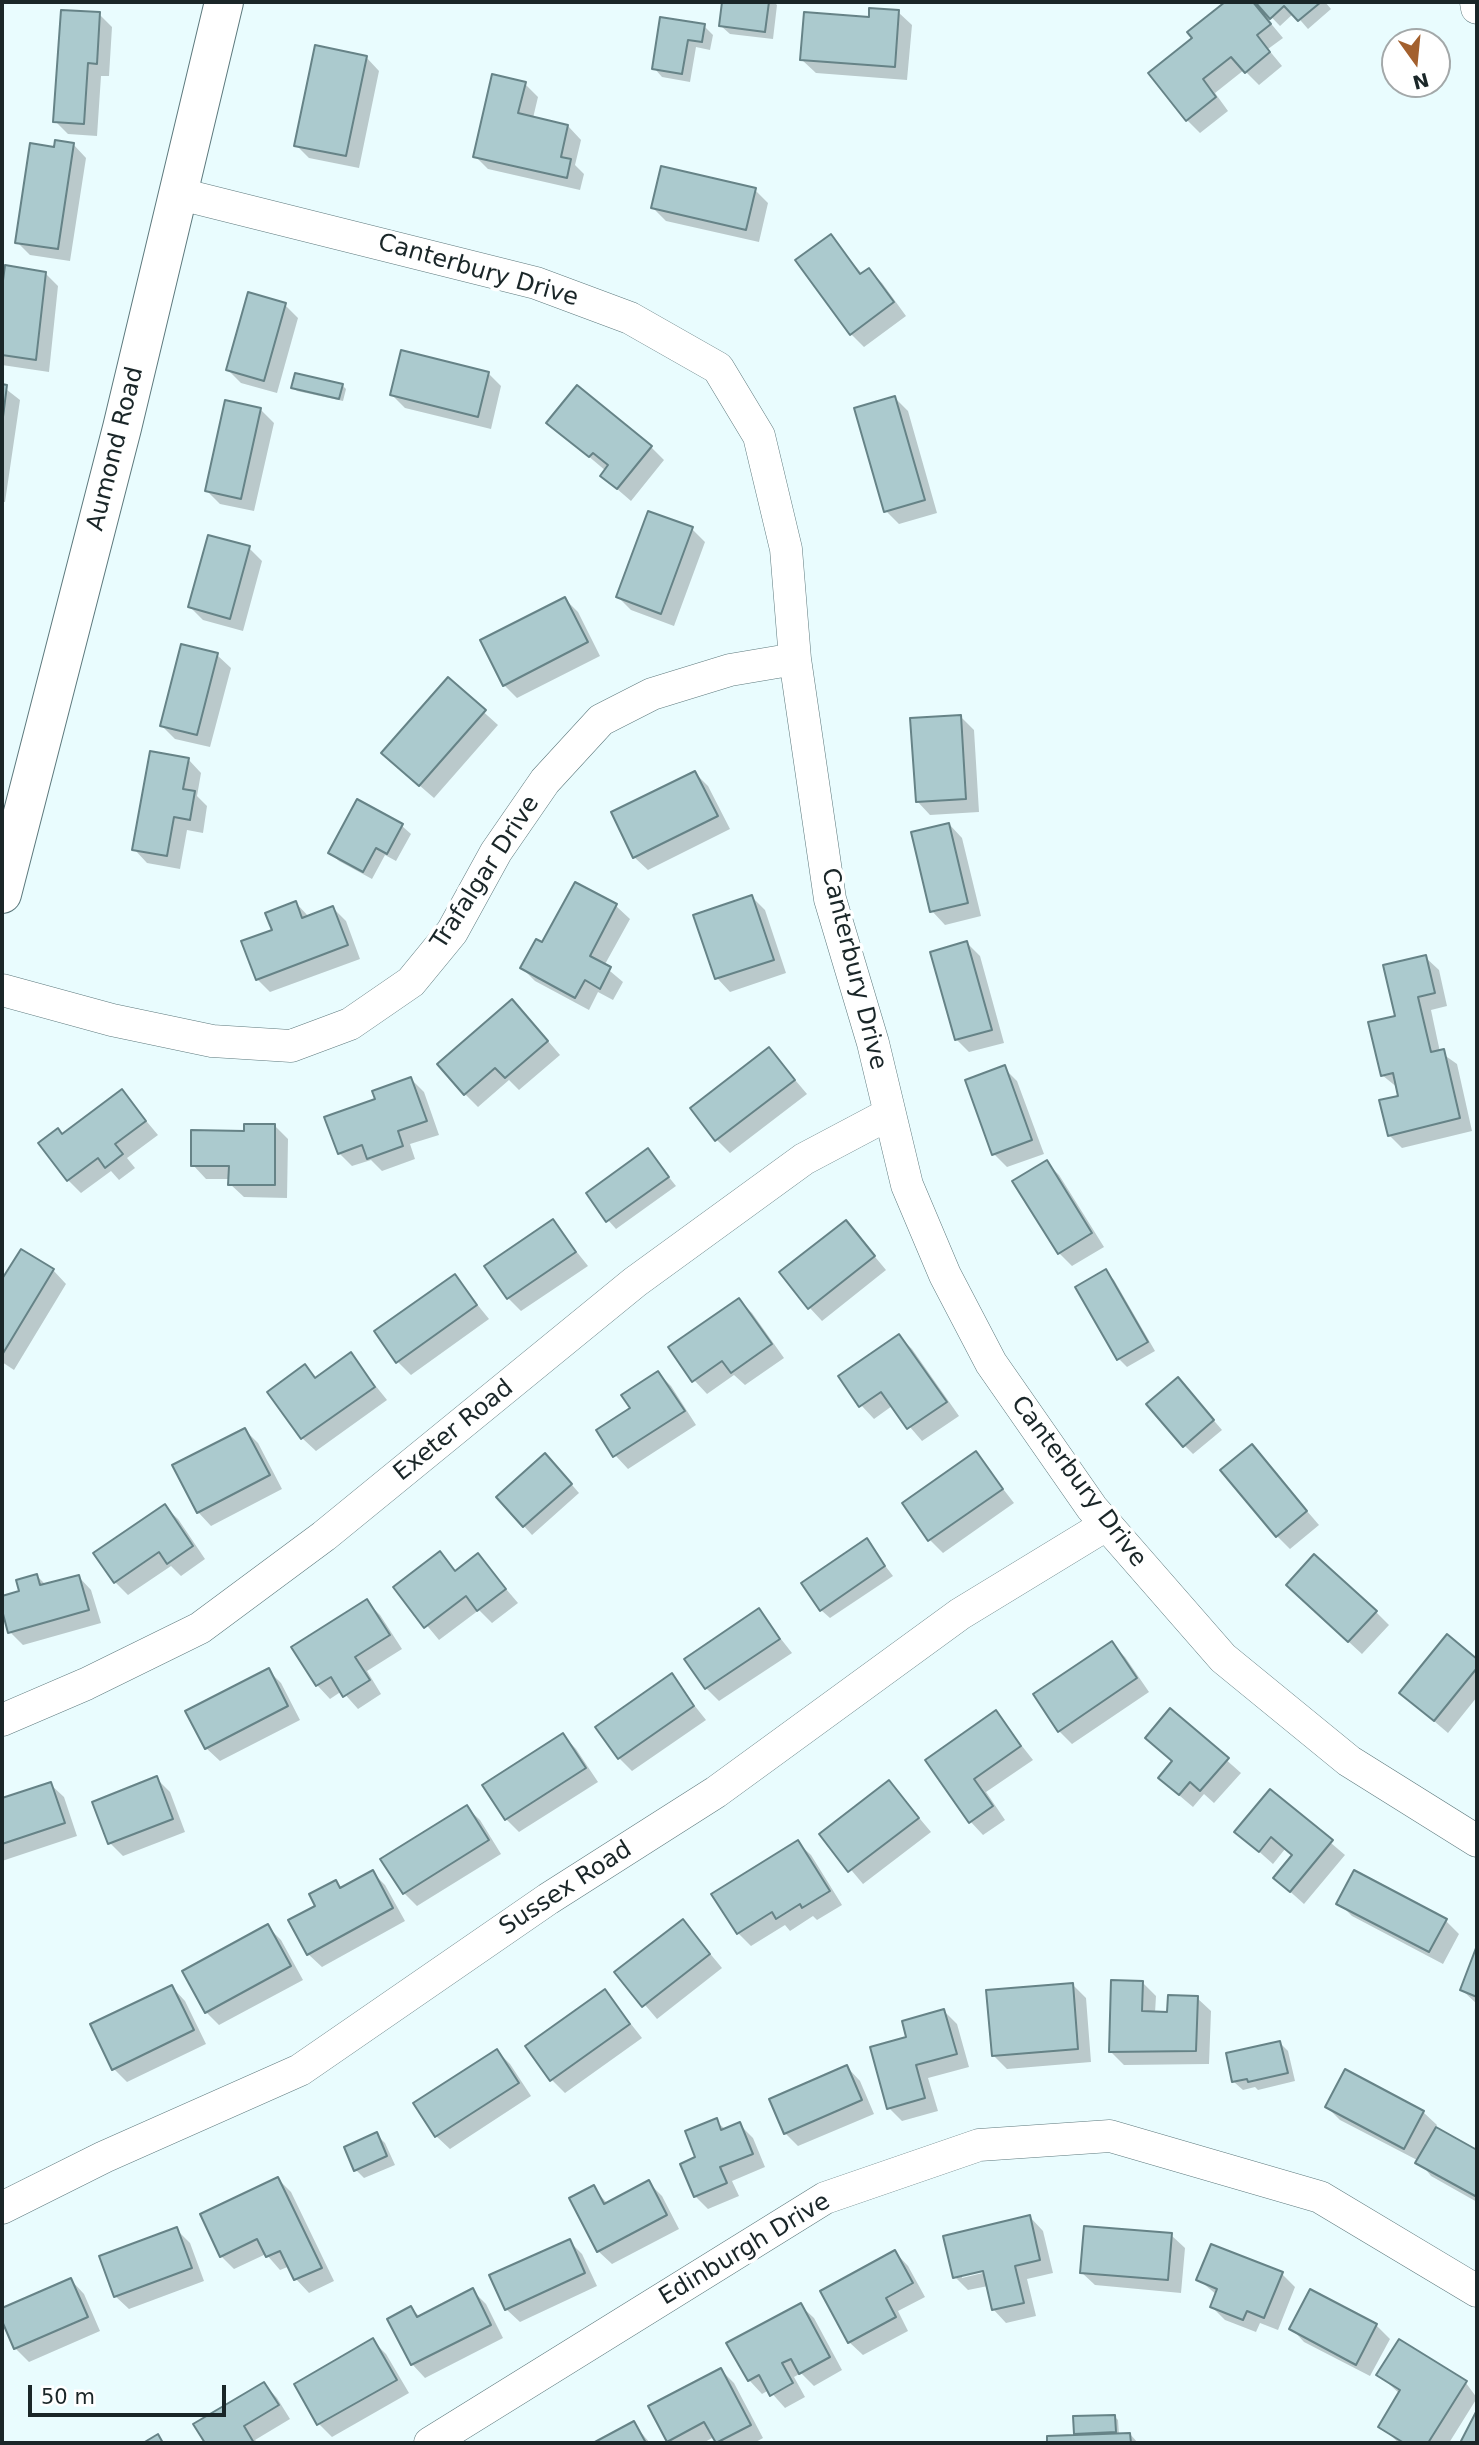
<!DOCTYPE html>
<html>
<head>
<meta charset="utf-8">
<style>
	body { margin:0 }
	#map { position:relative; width:1479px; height:2445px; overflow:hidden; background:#e9fcfe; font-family:"DejaVu Sans",sans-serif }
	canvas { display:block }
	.frame { position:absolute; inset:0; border:4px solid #1a2628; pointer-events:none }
	.north { position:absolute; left:1381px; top:28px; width:70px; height:70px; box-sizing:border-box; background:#fff; border:2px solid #a3a8a9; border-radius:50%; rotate:165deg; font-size:19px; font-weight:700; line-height:28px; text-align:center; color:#1a2628 }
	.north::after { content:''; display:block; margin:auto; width:24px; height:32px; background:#a3602e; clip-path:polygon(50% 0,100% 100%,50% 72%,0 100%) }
	.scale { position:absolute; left:28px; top:2385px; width:198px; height:32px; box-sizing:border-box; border:4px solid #1a2628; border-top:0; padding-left:9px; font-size:21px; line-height:24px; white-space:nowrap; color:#1a2628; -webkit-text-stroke:5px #fff; paint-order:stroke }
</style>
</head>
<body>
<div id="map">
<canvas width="1479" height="2445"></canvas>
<div class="frame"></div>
<div class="north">N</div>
<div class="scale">50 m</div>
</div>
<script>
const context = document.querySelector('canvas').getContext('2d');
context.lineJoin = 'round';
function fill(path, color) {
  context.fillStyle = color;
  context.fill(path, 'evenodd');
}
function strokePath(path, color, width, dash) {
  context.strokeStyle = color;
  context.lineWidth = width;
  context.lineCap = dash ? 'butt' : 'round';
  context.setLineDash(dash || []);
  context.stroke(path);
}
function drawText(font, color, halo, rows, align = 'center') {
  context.font = font + ' "DejaVu Sans",sans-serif';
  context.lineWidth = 7;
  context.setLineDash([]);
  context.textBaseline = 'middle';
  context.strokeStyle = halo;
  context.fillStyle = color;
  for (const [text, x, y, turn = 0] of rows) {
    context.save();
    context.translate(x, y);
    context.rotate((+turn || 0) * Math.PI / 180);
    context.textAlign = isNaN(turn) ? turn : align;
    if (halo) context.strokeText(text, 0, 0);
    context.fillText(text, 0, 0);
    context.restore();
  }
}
fill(new Path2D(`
	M724,2H774L777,5L773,39L730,34L721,26Z
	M1228,2H1253L1283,38L1268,49L1282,66L1259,85L1244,70L1215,93L1228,111L1200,133L1187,120L1194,38L1189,32Z
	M1257,2H1325L1331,9L1308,29L1294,13L1280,26Z
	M898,12L912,25L907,80L816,73L802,60L870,19Z
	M99,14L112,27L109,76H101L97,136L68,134L55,121Z
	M704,26L713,35L710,50L696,47L690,82L662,77L654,68Z
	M366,57L379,71L359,168L309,158L296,145Z
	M525,84L538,97L533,118L568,126L581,140L575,165L584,174L580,190L488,169L475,156Z
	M73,144L86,158L70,261L30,255L17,242L56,149Z
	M755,190L768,203L759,242L666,221L653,208Z
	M830,236L863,275L869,270L882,283L906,316L864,347L851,334Z
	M7,267L45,273L58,286L49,372L2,365V300Z
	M285,305L298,318L277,393L241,383L228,370Z
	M488,373L501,386L491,429L405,408L392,395Z
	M342,385L346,389L343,401L297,391L293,387Z
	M2,386L20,400L5,502H2Z
	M895,398L908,411L937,513L899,524L886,511Z
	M260,409L274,423L254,511L220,504L207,491Z
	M549,423L651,447L664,460L631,501L602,476L606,471Z
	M692,529L705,542L674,626L631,610L618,597Z
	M249,548L262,561L243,631L203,620L190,607Z
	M565,599L578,612L600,656L517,698L504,685Z
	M217,655L231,668L210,747L175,739L162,726Z
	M448,680L498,725L434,798L397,766Z
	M960,716L974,730L979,812L930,815L917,801Z
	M188,759L201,773L197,796L207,806L203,833L187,830L180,869L147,863L134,849Z
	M695,773L708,786L730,829L648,870L634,857Z
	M358,802L402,826L411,834L396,861L385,855L372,879L339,861L330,853Z
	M949,824L962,838L981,916L945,925L932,911Z
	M576,884L616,906L630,919L604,966L623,982L613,1000L598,992L589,1010L535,981L522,968L543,945Z
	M752,897L765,910L786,973L730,992L717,978Z
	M296,903L309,917L333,908L346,921L360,959L270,992L257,979Z
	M967,943L980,956L1004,1043L969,1052L956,1039Z
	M1425,957L1439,970L1447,1006L1431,1010L1440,1052L1457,1064L1472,1131L1402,1148L1389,1135L1400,1097L1398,1088L1382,1075L1397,1017Z
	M525,1014L560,1055L519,1090L509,1080L478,1107L465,1094Z
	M769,1049L807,1094L730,1153L717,1140Z
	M1004,1068L1017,1081L1044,1154L1007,1167L994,1154Z
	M411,1079L424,1092L439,1135L410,1144L415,1159L382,1171L371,1160L352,1166L339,1153L377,1100Z
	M122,1092L158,1135L127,1158L135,1168L119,1180L111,1171L81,1193L68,1180L63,1136Z
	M275,1126L288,1139L287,1198L244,1197L230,1184V1179H206L193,1165L245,1132Z
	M648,1151L676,1186L616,1229L608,1220Z
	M1046,1162L1059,1175L1104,1247L1072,1266L1059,1253Z
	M553,1222L588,1266L521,1311L508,1298Z
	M846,1222L886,1270L822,1321L809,1307Z
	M21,1251L53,1270L66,1284L14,1370L2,1362V1283Z
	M1105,1271L1114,1280L1155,1351L1127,1367L1119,1359Z
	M455,1277L489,1319L411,1375L398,1362Z
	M739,1300L752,1313L784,1358L745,1385L734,1375L707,1394L694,1380Z
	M899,1336L912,1349L959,1416L922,1441L892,1406L874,1419L861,1405Z
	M350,1354L387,1400L316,1451L302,1438L305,1366L317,1378Z
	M658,1373L671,1386L696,1425L628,1469L615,1455L632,1408Z
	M1186,1388L1222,1430L1193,1454L1185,1446Z
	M245,1430L258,1443L282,1489L211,1526L198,1512L174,1466Z
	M1252,1447L1319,1525L1290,1549L1277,1536Z
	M976,1454L1014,1503L943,1553L930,1540Z
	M554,1464L579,1493L532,1535L498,1497Z
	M164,1506L178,1519L205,1559L181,1576L171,1566L128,1595L115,1582Z
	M866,1541L893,1576L830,1618L821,1610Z
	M440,1553L457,1572L478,1556L518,1603L492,1623L479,1610L439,1640L395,1587Z
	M37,1576L46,1585L78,1576L91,1590L101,1623L23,1645L10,1632L2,1598L21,1593Z
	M1301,1598L1376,1612L1389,1625L1362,1654Z
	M367,1602L380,1615L402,1649L367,1671L381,1694L358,1709L342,1691L330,1699L317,1685Z
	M759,1611L792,1653L719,1701L706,1688Z
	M1447,1637L1477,1662V1697L1448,1733L1401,1693Z
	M1112,1644L1125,1657L1149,1692L1072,1744L1059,1731Z
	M268,1670L281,1683L300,1720L220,1761L206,1748Z
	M671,1676L706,1720L632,1771L619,1758Z
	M1171,1711L1241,1773L1214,1803L1204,1794L1193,1807L1174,1791Z
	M996,1713L1033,1760L986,1792L1005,1820L983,1835L970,1821L927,1760Z
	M563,1735L576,1749L598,1782L519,1832L506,1819Z
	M157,1779L170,1792L185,1832L123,1856L110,1843Z
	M889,1782L931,1832L863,1884L821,1834Z
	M50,1784L64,1797L77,1836L2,1861V1800Z
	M1270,1791L1345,1855L1304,1904L1275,1878L1293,1856L1285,1849L1273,1864L1236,1831Z
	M466,1807L480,1820L501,1854L417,1906L404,1893Z
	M797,1842L811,1855L842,1905L817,1920L813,1916L790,1931L785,1925L751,1946L738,1933Z
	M372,1872L385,1885L405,1921L322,1967L308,1954L318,1907L336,1882L342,1888Z
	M1339,1903L1446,1921L1459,1934L1443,1964L1352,1916Z
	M683,1921L722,1968L657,2019L617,1972Z
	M268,1927L281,1940L303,1980L219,2025L206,2012Z
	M1477,1950V2004L1462,1990Z
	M1142,1982L1156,1996L1155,2013L1169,2014L1197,1998L1211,2011L1209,2064L1124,2065L1111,2052Z
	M1073,1985L1086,1998L1091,2062L1007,2069L993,2055Z
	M172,1987L185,2001L206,2044L127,2082L114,2069Z
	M605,1991L642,2038L565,2093L552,2080Z
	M944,2011L957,2024L969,2067L928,2078L938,2111L902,2121L889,2108L908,2038Z
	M1280,2043L1288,2051L1295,2081L1258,2090L1255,2087L1243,2090L1234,2082L1228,2054Z
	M497,2051L510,2064L531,2096L450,2149L436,2136Z
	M847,2067L860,2081L874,2114L798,2146L785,2133Z
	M1327,2107L1423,2112L1437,2125L1435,2129L1477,2152V2202L1431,2176L1419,2161L1340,2120Z
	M716,2121L726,2130L739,2124L753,2138L765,2167L732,2181L739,2196L708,2209L695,2196L698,2158Z
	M376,2134L385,2143L395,2165L364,2178L356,2170Z
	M278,2179L291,2192L334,2281L309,2293L296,2279L290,2266L280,2270L266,2254L234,2269L221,2256Z
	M649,2183L662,2196L679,2229L612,2264L598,2251L593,2188L608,2204Z
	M1030,2217L1043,2231L1053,2273L1027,2279L1036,2316L1006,2323L993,2309L988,2286L968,2290L955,2277ZM991,2267V2271L962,2278V2274Z
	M176,2229L190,2243L204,2281L129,2309L115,2296Z
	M1171,2235L1185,2248L1181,2293L1095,2285L1081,2272Z
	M569,2241L582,2254L597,2286L520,2322L506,2309Z
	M895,2252L908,2266L925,2297L898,2311L908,2331L863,2355L849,2342L822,2291Z
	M1282,2274L1295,2287L1278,2330L1260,2323L1256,2332L1225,2320L1212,2307L1217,2295L1198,2279Z
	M71,2280L84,2294L100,2331L29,2362L15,2348L2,2310Z
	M472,2290L486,2304L503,2338L425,2378L412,2364L411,2308L420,2317Z
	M1311,2291L1376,2325L1390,2339L1370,2376L1304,2342L1291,2328Z
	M800,2305L814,2318L842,2370L814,2386L801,2373L794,2377L805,2397L785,2408L769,2390L762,2394L749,2380L729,2344Z
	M373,2341L386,2354L409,2393L332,2437L319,2424L296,2384Z
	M721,2370L734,2383L763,2438L754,2443H718L714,2437L703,2443H670L650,2407Z
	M1379,2375L1466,2383L1477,2398L1449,2443H1399L1380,2426L1400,2394Z
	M264,2384L277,2398L290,2419L255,2440L258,2443H207L196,2425Z
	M1114,2416L1118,2420L1119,2435L1130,2434L1138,2443H1049V2438L1079,2437L1075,2433Z
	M633,2423L650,2443H596Z`), '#0003');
const building = new Path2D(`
	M722,2H769L765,32L719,26Z
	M1225,2H1253L1271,24L1257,35L1270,52L1245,73L1231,57L1203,79L1216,97L1186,121L1148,73L1192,38L1187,32Z
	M1255,2H1321L1298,21L1284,6L1270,19Z
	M869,8L899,10L895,67L800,60L804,12L869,17Z
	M61,10L100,12L97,64L88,63L84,124L53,122Z
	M660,17L705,24L702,42L688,40L682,74L652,69Z
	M315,45L367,56L346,156L294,146Z
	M492,74L526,82L518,113L568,125L561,157L571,159L567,178L473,157Z
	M55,140L74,143L58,249L15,243L30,143L54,147Z
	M661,166L756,188L746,230L651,208Z
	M831,234L860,274L869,268L894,302L850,335L795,260Z
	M5,265L46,272L36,360L2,355V288Z
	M248,292L286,303L264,381L226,370Z
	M401,350L489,372L478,417L390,395Z
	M295,373L343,384L339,399L291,388Z
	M2,384L7,385L2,425Z
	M577,385L652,446L617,489L600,476L608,465L593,453L589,457L546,423Z
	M895,396L925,500L884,512L854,408Z
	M225,400L261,408L241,499L205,491Z
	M648,511L693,527L661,614L616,597Z
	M208,535L250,546L230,619L188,607Z
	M565,597L588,642L503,686L480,640Z
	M181,644L218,653L197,735L160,726Z
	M448,677L486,710L419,786L381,753Z
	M961,715L966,799L916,802L910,718Z
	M150,751L189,758L183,789L195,791L190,820L174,817L167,856L132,850Z
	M695,771L718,816L633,858L611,812Z
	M357,799L403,824L387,854L376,848L363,872L328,853Z
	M949,823L968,903L930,912L911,832Z
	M575,882L617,904L590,956L611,967L600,989L585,980L575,998L520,968L536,939L542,942Z
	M752,895L774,960L715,979L693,915Z
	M296,901L302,918L333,906L348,945L256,980L241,941L272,930L265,913Z
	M967,941L992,1030L955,1040L930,952Z
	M1426,955L1435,993L1418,997L1431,1052L1444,1049L1460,1118L1388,1136L1379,1100L1398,1096L1393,1073L1381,1076L1368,1022L1395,1016L1383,965Z
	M512,999L548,1041L505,1078L495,1068L464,1095L437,1064Z
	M769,1047L795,1080L715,1141L690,1108Z
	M1005,1065L1032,1140L992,1155L965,1080Z
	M411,1077L427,1121L398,1131L403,1146L367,1159L362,1145L338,1154L324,1117L375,1099L372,1091Z
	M122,1089L146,1121L115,1144L123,1154L105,1168L98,1158L67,1181L38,1143L58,1128L62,1134Z
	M244,1124H275V1185H228L229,1166H191V1130L244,1131Z
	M648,1148L669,1177L606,1222L586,1193Z
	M1047,1160L1092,1233L1058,1254L1012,1181Z
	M553,1219L576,1252L507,1299L484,1266Z
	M846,1220L875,1256L808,1309L779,1272Z
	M21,1249L54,1269L2,1355V1279Z
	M1106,1269L1148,1342L1117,1360L1075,1287Z
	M455,1274L477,1305L396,1363L374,1331Z
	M739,1298L772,1344L731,1373L722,1361L692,1382L668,1347Z
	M899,1334L947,1402L907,1429L881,1392L859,1407L838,1376Z
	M351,1352L375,1387L301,1439L267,1392L305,1364L315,1378Z
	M658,1371L685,1411L613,1457L596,1430L630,1408L621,1395Z
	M1178,1377L1214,1420L1183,1447L1146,1404Z
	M245,1428L270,1475L197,1513L172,1465Z
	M1252,1444L1307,1511L1276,1537L1220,1470Z
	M976,1451L1003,1489L928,1541L902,1503Z
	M545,1453L572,1484L523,1527L496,1497Z
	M165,1504L193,1546L167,1564L159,1552L114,1583L93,1553Z
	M867,1538L885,1566L820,1611L801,1583Z
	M440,1551L455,1571L478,1553L506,1589L477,1611L466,1596L424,1628L393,1587Z
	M1314,1554L1377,1611L1348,1642L1286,1585Z
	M37,1574L40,1585L79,1575L89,1610L8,1633L2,1610V1596L19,1591L16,1580Z
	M367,1599L390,1635L355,1657L370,1680L343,1697L331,1677L316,1686L291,1647Z
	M759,1608L780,1639L705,1689L684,1659Z
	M1447,1634L1477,1659V1668L1434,1721L1399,1693Z
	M1112,1641L1137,1678L1058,1732L1033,1694Z
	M269,1668L288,1706L205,1749L185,1711Z
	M672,1673L694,1706L618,1759L595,1727Z
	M1170,1708L1229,1758L1200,1791L1190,1782L1179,1795L1158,1778L1172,1761L1145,1738Z
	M996,1710L1021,1746L974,1779L993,1806L969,1823L925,1760Z
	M563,1733L586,1768L505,1820L482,1785Z
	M157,1776L173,1819L108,1844L92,1802Z
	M889,1780L919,1818L848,1872L819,1834Z
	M51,1782L65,1823L2,1844V1798Z
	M1270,1789L1333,1840L1290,1892L1273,1878L1292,1855L1271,1837L1259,1852L1234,1832Z
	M467,1805L489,1840L403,1894L380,1859Z
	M798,1840L830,1891L802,1908L800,1904L776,1919L772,1912L737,1934L711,1894Z
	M373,1870L393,1908L307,1955L288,1920L315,1906L309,1894L336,1880L340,1888Z
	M1354,1870L1447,1919L1429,1952L1336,1904Z
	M683,1919L710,1954L642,2007L614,1972Z
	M268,1924L291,1966L205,2013L182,1971Z
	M1476,1948H1477V1997L1460,1990Z
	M1111,1980L1143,1981L1142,2011L1167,2012L1168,1995L1198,1996L1196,2051L1109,2052Z
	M1073,1983L1078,2049L992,2056L986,1990Z
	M172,1985L194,2030L112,2070L90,2024Z
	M605,1989L630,2024L550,2081L525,2046Z
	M944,2009L957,2054L916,2065L925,2098L887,2109L870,2047L906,2037L902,2021Z
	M1280,2041L1288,2073L1248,2082L1247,2079L1232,2082L1226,2053Z
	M497,2049L519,2083L435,2137L413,2103Z
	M847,2065L862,2100L784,2134L769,2099Z
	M1345,2069L1424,2111L1404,2149L1325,2107Z
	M717,2118L721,2130L740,2122L753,2154L720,2167L727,2183L694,2197L680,2164L695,2157L685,2131Z
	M1436,2127L1477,2150V2197L1415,2163Z
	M377,2132L387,2156L354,2171L344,2147Z
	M278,2177L322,2268L294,2280L280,2251L266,2257L257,2239L220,2257L200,2214Z
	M649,2180L667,2215L597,2252L569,2198L594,2185L604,2204Z
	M1030,2215L1040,2260L1015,2266L1024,2303L992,2310L983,2271L953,2278L943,2236Z
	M1084,2226L1172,2233L1168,2280L1080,2273Z
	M177,2227L192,2268L114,2297L99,2256Z
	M570,2239L585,2273L505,2310L489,2275Z
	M1211,2244L1283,2272L1264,2318L1247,2311L1243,2320L1210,2307L1217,2289L1196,2280Z
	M895,2250L913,2283L886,2298L896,2317L848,2343L820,2291Z
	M71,2278L88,2317L14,2349L2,2321V2308Z
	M473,2288L491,2325L411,2365L387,2319L411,2306L417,2317Z
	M1310,2289L1377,2324L1356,2365L1289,2329Z
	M801,2303L830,2357L799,2374L791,2359L782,2363L793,2383L770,2396L759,2375L748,2381L726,2343Z
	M373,2338L397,2380L317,2425L294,2384Z
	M1399,2339L1467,2381L1428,2443H1404L1378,2427L1400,2390L1376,2375Z
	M721,2368L751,2425L716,2443L704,2422L667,2442L648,2406Z
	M264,2382L279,2405L244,2426L254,2443H205L193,2424Z
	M1477,2410V2443H1460Z
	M1115,2415L1116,2432L1074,2434L1073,2416Z
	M634,2421L646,2443H593Z
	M1130,2433L1131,2443H1047V2436Z
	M158,2434L163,2443H143Z`);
fill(building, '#abcace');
strokePath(building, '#668387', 2);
const minor = new Path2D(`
	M1476,2L1477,8
	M176,193L536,283L630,318L718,368L759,436L786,549L795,659L830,899L873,1043L907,1185L945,1275L991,1363L1092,1508L1223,1658L1349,1761L1477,1841
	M2,990L112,1020L212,1041L291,1046L350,1024L411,982L452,932L496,852L545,781L601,720L652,694L730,670L795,659
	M2,1720L86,1684L200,1628L324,1536L635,1282L804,1159L889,1114
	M2,2208L104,2157L300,2070L548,1899L716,1792L960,1614L1106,1525
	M430,2443L825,2198L979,2145L1110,2136L1320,2197L1477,2291`);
const tertiary = new Path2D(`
	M2,894L122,428L224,2`);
strokePath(minor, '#5d797d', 33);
strokePath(tertiary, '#5d797d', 40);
strokePath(minor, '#fff', 32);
strokePath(tertiary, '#fff', 38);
drawText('24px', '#1a2628', '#fff', [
	["Canterbury Drive",478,271,16],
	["Aumond Road",116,449,-76],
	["Trafalgar Drive",486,873,-57],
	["Canterbury Drive",853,969,76],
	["Exeter Road",454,1431,-39],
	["Canterbury Drive",1078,1482,53],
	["Sussex Road",566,1889,-33],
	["Edinburgh Drive",745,2250,-31]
]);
</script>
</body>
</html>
